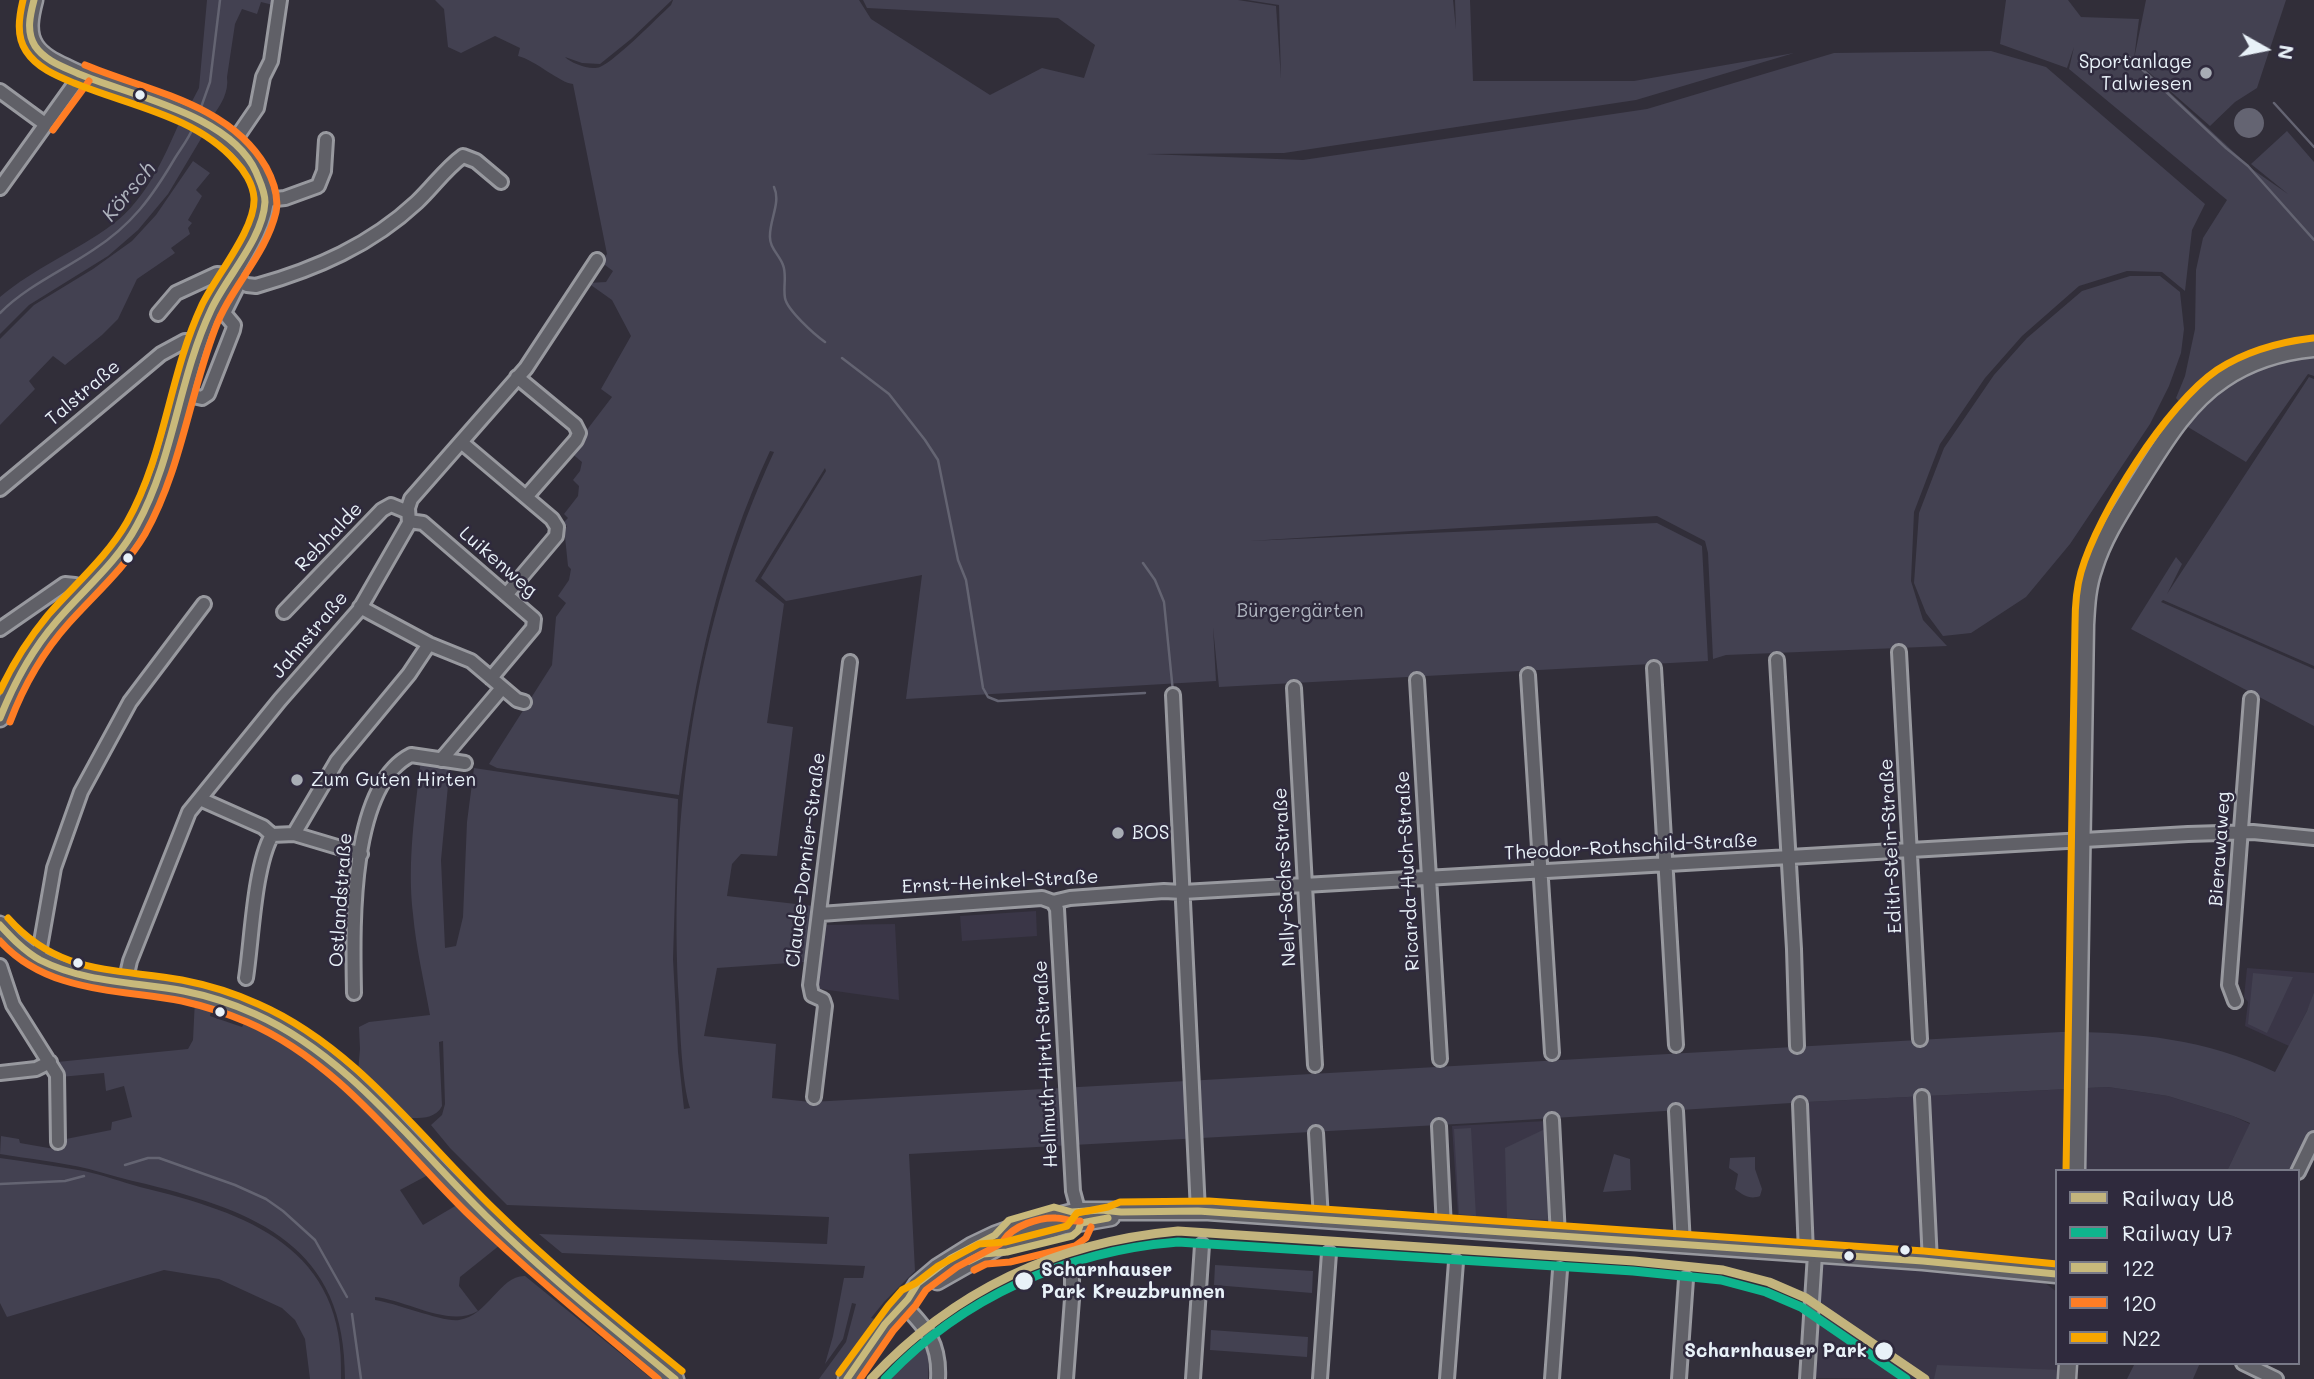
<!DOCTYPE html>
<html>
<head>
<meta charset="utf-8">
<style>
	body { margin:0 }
	#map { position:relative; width:2314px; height:1379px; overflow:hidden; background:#312e39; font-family:Mali,sans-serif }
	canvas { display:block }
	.legend { position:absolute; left:2055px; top:1169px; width:245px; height:196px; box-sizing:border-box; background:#2f2a3d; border:2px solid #797a88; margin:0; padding:9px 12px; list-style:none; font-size:21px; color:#e8f1f8 }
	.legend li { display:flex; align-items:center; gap:14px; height:35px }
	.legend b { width:35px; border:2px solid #797a88 }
	.north { position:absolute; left:2230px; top:14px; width:70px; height:70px; -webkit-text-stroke:5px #2f2a3d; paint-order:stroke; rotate:99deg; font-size:19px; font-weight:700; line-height:28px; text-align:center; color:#e8f1f8 }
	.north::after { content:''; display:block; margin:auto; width:24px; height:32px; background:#e8f1f8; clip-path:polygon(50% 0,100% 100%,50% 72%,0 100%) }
</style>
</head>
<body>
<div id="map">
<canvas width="2314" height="1379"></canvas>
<ul class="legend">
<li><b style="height:9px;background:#c3b47d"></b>Railway U8</li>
<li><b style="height:9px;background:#0eb48d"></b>Railway U7</li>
<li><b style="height:9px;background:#c8b97b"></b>122</li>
<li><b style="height:9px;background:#ff7d24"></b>120</li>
<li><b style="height:9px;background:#f7a600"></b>N22</li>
</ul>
<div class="north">N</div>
</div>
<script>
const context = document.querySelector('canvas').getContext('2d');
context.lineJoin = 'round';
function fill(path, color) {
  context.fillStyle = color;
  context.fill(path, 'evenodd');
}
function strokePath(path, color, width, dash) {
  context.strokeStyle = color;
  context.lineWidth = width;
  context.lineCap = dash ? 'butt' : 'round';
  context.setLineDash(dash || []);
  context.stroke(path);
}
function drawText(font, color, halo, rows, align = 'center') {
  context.font = font + ' Mali,sans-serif';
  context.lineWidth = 5;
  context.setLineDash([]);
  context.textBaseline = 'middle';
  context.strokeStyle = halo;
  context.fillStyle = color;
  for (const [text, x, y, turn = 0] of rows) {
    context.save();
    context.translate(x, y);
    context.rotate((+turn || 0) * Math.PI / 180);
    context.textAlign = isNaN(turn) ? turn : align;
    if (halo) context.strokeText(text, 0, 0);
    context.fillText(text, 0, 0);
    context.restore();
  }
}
fill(new Path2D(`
	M1036,911L1037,936L962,941L960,916Z
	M895,924L899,1000L814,988L823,925Z
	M2247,968L2314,973V992L2310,1005L2289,1046L2245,1026L2248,1002L2244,997Z
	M2108,1087L2168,1096L2233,1116L2250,1124L2227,1171H2057V1260L2047,1263L2045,1283L2057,1292V1363H2060V1375H1937L1934,1379L1811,1378L1822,1244L1813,1241L1807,1102Z
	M1546,1121L1550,1222L1458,1216L1452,1126Z`), '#3a3647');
fill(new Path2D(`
	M207,0H278L277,6L261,2L257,14L242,9L235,24L227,77C229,92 221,105 212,117L189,107L199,88Z
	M435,0H672L631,39L600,64L582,63L565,57C571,63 590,71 600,67C616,60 656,19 671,5L673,0H859L871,19L990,95L1042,68L1084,78L1095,45L1058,18L867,8L863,0H1238L1276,6L1281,79L1279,5L1247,0H1453L1456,29L1455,0H1470L1473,81H1634L1794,53L1636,100L1284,153L1147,154L1303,160L1647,109L1834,53L1991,51L2046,67L2205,204L2192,230L2185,291L2162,272L2127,271L2079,286L2022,336L1985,378L1940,444L1914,512L1911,581L1923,620L1947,646L1726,655L1713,659L1708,553L1705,541L1657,516L1249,541L1657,523L1702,546L1708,661L1219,687L1213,627L1216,681L906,699L922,575L786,601L761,578L826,471L825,468L755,581L784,604L767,723L793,727L777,856L741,854L732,864L727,896L813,906L804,962L717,968L704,1036L776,1044L772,1098L811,1102L2061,1032C2137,1032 2206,1039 2275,1072L2307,1011L2314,992V1134L2296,1171H2227L2250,1123L2233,1116L2168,1096L2108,1087L1807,1102L1475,1123L909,1154L915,1271L884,1302L871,1318L875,1319L898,1292L915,1277L918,1278L884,1312L835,1379H819L846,1342L856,1304L852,1303L843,1339L825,1364L833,1336L844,1278H863L865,1266L562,1253L539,1234L827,1244L829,1217L507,1205L450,1148L431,1125L442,1115L445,1104L443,1041L439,1042L442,1106C435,1120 418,1118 404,1118L358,1072L360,1049L359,1027L369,1022L430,1015C424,981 416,948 413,914C407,863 415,811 421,759L450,764L441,860L445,948L456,946L463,917L467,822L474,768L678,799L673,959L678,1052L684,1109L690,1108C682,1083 680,1031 679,1003C668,817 695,622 774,452L770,451C718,562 695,674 679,795L497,768L489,764L552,665L556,617L566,603L558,596L569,580L571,569L568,566L565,537L562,535L567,526L563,523L568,518L564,514L578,496L579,486L573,480L580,471L582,462L570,452L612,397L601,389L631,336L612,300L588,283L606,282L613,271L601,262L607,254L573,84C560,83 535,60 518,56L520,48L495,36L461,53L448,47L444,9Z
	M2006,0H2068L2081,17L2139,19L2134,59L2146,0H2286L2257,88L2235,102L2210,126L2136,61L2252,169L2288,194L2251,164L2287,131L2314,162V341L2248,357L2225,368L2181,404L2176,398L2185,376L2195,329L2196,270L2203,238L2227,200L2069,69L2074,47L2067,68L2000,44Z
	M180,121L205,132L168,194L138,230L108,256L29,305L0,334V297C34,268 77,251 113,224C146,199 164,158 180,121Z
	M193,161L210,173L196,190L202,196L188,220L192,223L188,228L190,234L171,248L175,253L137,279L118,319L102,335L65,365L53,356L29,381L35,389L0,425V339L34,305L93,269L132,241L156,215Z
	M2130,276H2160L2180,292L2184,329L2181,353L2169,386L2150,424L2070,544L2026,597L1971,633L1943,636L1926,613L1914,583L1919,513L1944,448L1994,375L2027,338L2082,291Z
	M2314,354V376L2308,374L2246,462L2183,424L2225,383L2267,361Z
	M2309,377L2314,379V666L2163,600L2161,602L2314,669V726L2131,629L2176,557L2182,564L2167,594Z
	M2253,973L2293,977L2267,1033L2248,1024Z
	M195,999L212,1006L210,1016L242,1027L246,1020L238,1016L239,1012L263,1024L331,1069L424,1162L420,1166L428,1175L400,1190L423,1225L462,1202L523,1259L522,1263L500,1245L460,1277L459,1286L478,1311C449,1328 407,1300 375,1297V1300C396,1303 445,1323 459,1320C488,1316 500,1275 525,1276L652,1379H345C346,1246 257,1212 146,1184C127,1180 108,1174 89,1169C60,1162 29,1159 0,1154L1,1136L19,1139L20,1143L60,1150L61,1140L111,1130L112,1122L132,1117L124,1086L106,1091L104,1073L60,1077L57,1062L188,1049L193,1040Z
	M1471,1128L1476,1216L1459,1214L1454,1129Z
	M1545,1129L1549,1220L1507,1218L1505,1148Z
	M1614,1154L1630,1159L1631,1190L1603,1192Z
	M1755,1157V1169L1762,1189L1760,1196C1750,1200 1743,1195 1735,1189L1738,1174L1729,1168L1730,1158Z
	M0,1158C28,1162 56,1166 84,1171C103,1175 122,1182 140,1187C247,1213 347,1247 341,1379H310L305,1339L295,1320L282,1308L219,1279L164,1270L7,1317L0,1303Z
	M1215,1265L1313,1271L1312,1293L1214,1285Z
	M530,1267L667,1379H658L531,1274Z
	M1211,1330L1308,1337L1307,1357L1210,1350Z
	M924,1344L929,1353L928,1379H885L909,1355Z
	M2135,1363H2200L2193,1379H2127Z
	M1937,1365L2060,1370V1379H1934Z`), '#434151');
fill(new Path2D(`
	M2234 123a15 15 0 1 1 30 0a15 15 0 1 1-30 0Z`), '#646472');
strokePath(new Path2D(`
	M2129,57L2226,148L2248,166L2314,240
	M2274,103L2314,147
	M199,113L210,82L220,0
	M774,187C781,202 770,219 770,235C769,248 779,254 783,265C787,275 783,287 785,298C787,310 815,335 825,342
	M0,313C27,286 62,271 93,250C132,225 152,197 175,158C182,147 189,138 194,126
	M842,358L889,394L925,440L938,460L958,560L966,580L983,688L988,697L998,701L1145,693
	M1143,563L1155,580L1164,602L1173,692
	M125,1165L148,1158H159L235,1185L266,1199L283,1211L315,1240L347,1297
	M0,1184L65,1181L84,1176
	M352,1314L361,1379`), '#646472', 2.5);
const minor = new Path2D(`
	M0,91L45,124
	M233,143L257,108L263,77L271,61L280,0
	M0,188L81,75
	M266,200L285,198L318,186L324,171L326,140
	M158,314L176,293L217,274L229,275L247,285L256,286C316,269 371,245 417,202C433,187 445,169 463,156L476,161L501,182
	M517,377L575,425L579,433L576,440L526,497
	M184,394L202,398L208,394L233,330L234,325L224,313L240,281
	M461,442L552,519L557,527L556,536L506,595
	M0,489L161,354L185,341L198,343
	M409,521L423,523L534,619L533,628L491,678
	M360,607L429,644L471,661L517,700L524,702
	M284,612L382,510L391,505L408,512
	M0,629L65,584L75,585L84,592
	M1899,652L1920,1039
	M1777,660L1794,949L1797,1046
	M1654,668L1676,1045
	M1528,675L1552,1053
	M1417,680L1440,1059
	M1294,688L1315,1065
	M1173,695L1198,1211
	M441,760L502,688
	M200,799L263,827L272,835L294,834L361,854
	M294,834L337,761L409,674L429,644
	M1053,902L1057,909L1073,1191L1080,1217
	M820,914L1042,898L1053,902L1070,898L1164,891L1183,892L2188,834L2253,832L2314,838
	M38,959L54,868L81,792L130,702L204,604
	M0,966L13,1005L57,1075L58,1142
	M246,978C252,939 254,867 272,835
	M125,983L130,961L189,812L280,700L359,610L409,523L408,508L411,499L526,368L597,260
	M354,993C353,932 348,787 411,755L465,763
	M2235,1001L2229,985L2251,699
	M0,1073L36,1069L50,1062
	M814,1097L825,1006L823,1000L812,995L810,985L850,662
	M1922,1097L1930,1262
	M1800,1104L1806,1253
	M1676,1111L1683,1245
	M1552,1120L1558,1236
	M1439,1126L1444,1228
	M1316,1133L1321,1219
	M2298,1172L2314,1139
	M903,1304C927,1329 940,1343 938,1379
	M2243,1363L2276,1379
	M1066,1379L1072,1299V1273
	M1193,1379L1202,1245
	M1320,1379L1329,1253
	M1447,1379L1456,1262
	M1552,1379L1560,1270
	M1679,1379L1686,1279
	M1807,1379L1815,1254`);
const major = new Path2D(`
	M0,718C13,683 32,650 56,622C83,591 113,565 135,529C176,462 178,381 211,310C225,281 272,221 264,191C244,113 133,101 70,70C58,64 43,58 35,46C26,33 30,15 34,0
	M0,925C43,984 118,979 183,991C216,998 247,1009 277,1025C351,1066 404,1137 464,1195C530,1261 603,1320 675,1379
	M2076,1171L2085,625C2086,605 2087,586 2094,567C2103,538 2120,512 2136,486C2161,447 2184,405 2223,379C2251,360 2282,351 2314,348
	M937,1281L997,1247L1065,1225L1111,1217
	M847,1379L885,1324L908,1299L917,1285L937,1268L972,1246L995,1235L1029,1223L1079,1211H1208L1923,1261L2056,1274
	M2067,1379L2068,1363`);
strokePath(minor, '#98999f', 18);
strokePath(major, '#98999f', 21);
strokePath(minor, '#606067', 12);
strokePath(major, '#606067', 16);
strokePath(new Path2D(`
	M0,718C14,683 31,651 56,622C83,590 117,563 137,525C174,458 178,380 211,310C226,277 263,239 265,202C265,191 260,182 256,172C231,115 132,96 79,74C64,67 45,61 35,46C26,32 30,15 34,0
	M0,925C12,938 24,951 40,960C85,983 136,982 184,991C209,996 233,1004 255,1014C349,1056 414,1146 486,1216C545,1274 611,1326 675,1379
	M969,1261L983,1254L1007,1252L1072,1236L1078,1231L1081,1223L1108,1218
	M847,1379L885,1324L908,1299L918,1283L951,1258L995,1235L1009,1220L1054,1207L1072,1212L1101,1210L1121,1212L1198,1211L1923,1261L2056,1274`), '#c8b97b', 7);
strokePath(new Path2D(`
	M53,130L89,81
	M10,722C24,685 43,652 69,623C95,594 125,568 145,534C181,470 189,397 215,329C230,288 266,255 276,212C279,197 273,180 266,167C229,103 147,91 85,65
	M0,941C47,993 118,989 182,1001C204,1006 226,1013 247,1022C337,1061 398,1145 466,1212C527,1271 593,1325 658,1379
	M1004,1240C1013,1226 1039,1217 1056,1218C1064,1218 1071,1222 1080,1221
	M974,1270L986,1264L1010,1262L1075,1246L1086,1238L1091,1227
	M860,1379L893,1331L916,1305L926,1290L957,1267L1000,1244`), '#ff7d24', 7);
strokePath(new Path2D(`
	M0,691C13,663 29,638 48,615C75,584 107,557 127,522C165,455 169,376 201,307C214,278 256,229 254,198C253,184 244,170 235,161C196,116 127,105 74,83C57,76 37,68 26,51C16,36 19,17 23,0
	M8,918C59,975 113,968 182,980C208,985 234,993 258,1004C354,1046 420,1137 493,1208C552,1266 617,1318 682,1371
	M2066,1171L2075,625C2075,607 2076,589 2081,572C2098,513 2167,404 2217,370C2246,351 2279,342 2313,338
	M839,1373L888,1306L902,1290L916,1283L938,1266L979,1244L1005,1242L1067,1226L1077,1213L1108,1207L1120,1202L1209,1201L1924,1251L2057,1264`), '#f7a600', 7);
strokePath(new Path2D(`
	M871,1379C954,1290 1057,1242 1178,1231L1634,1261L1723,1270L1769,1282L1806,1298L1925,1379`), '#c3b47d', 9);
strokePath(new Path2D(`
	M885,1379C962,1297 1067,1251 1178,1242L1633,1271L1721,1280L1766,1292L1801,1307L1906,1379`), '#0eb48d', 9);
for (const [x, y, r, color] of [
	[2206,73,7,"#a8adb5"],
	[140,95,6,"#e8f1f8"],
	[128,558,6,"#e8f1f8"],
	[297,780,7,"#a8adb5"],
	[1118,833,7,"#a8adb5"],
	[78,963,6,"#e8f1f8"],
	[220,1012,6,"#e8f1f8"],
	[1905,1250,6,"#e8f1f8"],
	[1849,1256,6,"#e8f1f8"],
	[1024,1281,10,"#e8f1f8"],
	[1884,1351,10,"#e8f1f8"]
]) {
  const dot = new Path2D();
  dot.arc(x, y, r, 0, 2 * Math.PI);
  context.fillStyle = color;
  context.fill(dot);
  strokePath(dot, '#2f2a3d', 2.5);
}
drawText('19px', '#e8f1f8', '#2f2a3d', [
	["Sportanlage",2192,62,"right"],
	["Talwiesen",2192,84,"right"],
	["Zum Guten Hirten",311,780],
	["BOS",1132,833]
], 'left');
drawText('19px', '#e8f1f8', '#2f2a3d', [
	["Talstraße",83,393,-40],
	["Rebhalde",329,537,-46],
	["Luikenweg",498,562,41],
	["Jahnstraße",310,635,-50],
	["Edith-Stein-Straße",1891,846,-93],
	["Theodor-Rothschild-Straße",1631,847,-3],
	["Bierawaweg",2220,849,-86],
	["Claude-Dornier-Straße",806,860,-83],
	["Ricarda-Huch-Straße",1408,871,-93],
	["Nelly-Sachs-Straße",1285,877,-93],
	["Ernst-Heinkel-Straße",1000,882,-3],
	["Ostlandstraße",341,900,-86],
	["Hellmuth-Hirth-Straße",1046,1064,-93]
]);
drawText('19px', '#afb4bf', '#2f2a3d', [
	["Bürgergärten",1300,611]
]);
drawText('bold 19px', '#e8f1f8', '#2f2a3d', [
	["Scharnhauser",1041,1270],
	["Park Kreuzbrunnen",1041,1292],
	["Scharnhauser Park",1867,1351,"right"]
], 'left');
drawText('italic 21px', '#afb4be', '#2f2a3d', [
	["Körsch",129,192,-50]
]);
</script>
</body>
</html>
